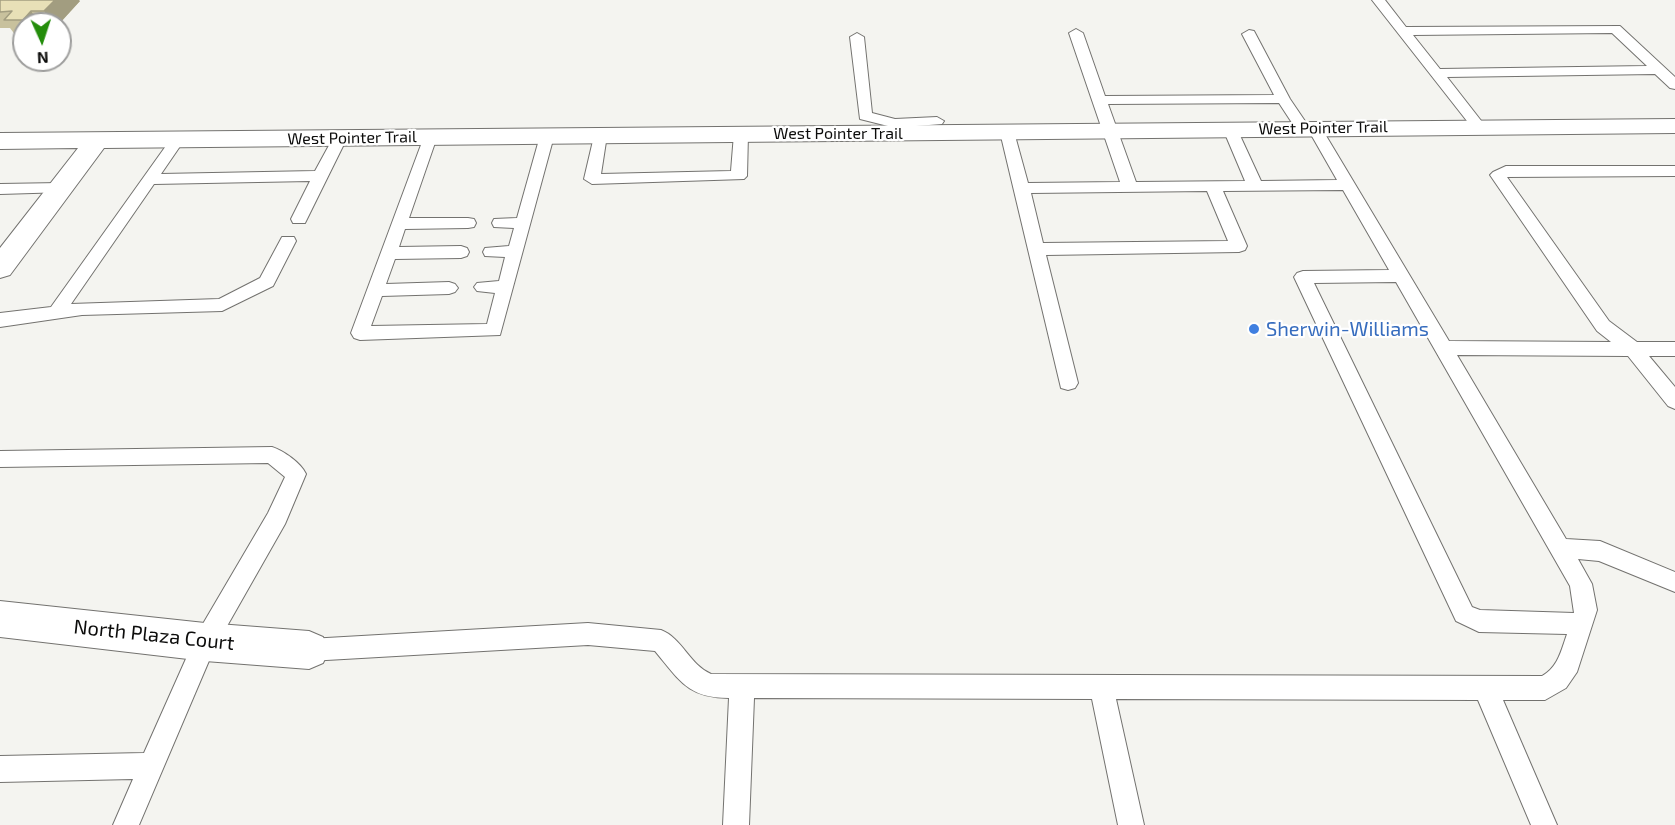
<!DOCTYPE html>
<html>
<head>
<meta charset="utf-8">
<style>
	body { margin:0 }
	#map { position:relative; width:1675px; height:825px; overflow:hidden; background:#f4f4f0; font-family:"Exo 2",sans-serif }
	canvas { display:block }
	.north { position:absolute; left:12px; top:12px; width:60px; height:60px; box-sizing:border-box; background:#fff; border:2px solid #9e9e9d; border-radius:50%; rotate:177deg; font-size:16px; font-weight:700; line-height:24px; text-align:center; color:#0c0c0b }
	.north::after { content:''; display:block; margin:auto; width:21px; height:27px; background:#248d0b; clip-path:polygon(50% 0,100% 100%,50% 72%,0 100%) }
</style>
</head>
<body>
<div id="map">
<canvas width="1675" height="825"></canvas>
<div class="north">N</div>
</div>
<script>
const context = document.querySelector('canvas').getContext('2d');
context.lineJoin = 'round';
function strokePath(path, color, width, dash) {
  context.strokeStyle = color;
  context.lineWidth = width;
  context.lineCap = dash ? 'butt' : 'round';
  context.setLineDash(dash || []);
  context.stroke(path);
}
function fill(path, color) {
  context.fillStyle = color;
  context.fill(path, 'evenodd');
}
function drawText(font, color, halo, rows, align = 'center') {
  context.font = font + ' "Exo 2",sans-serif';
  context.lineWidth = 4.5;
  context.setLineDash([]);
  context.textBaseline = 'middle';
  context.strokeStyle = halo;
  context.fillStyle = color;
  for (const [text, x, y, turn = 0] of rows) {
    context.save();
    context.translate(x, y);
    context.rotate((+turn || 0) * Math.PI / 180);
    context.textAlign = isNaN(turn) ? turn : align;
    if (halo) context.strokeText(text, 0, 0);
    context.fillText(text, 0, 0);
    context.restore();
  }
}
const lane = new Path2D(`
	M1372,0H1385L1406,27L1620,26L1675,77V89L1670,88L1655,74L1447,77L1486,127L1484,130H1474ZM1612,33L1647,66L1440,69L1413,35Z
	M1076,29L1083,33L1105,96L1274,95L1242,34L1249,30L1254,31L1290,99L1309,127L1315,125L1322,129L1449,341L1611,342L1597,331L1490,175L1493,172L1506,166H1675V176L1507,177L1609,321L1637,342H1675V356H1649L1675,387V409L1668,406L1628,356L1457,355L1566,539L1600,541L1675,572V592L1599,561L1578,559L1592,584L1597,610L1577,672L1566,688L1545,700H1503L1557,825H1531L1478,700L1116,699L1144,825H1118L1092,699L754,698L749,825H723L729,698C688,698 680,681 655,651L588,645L309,661L301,658L297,650L301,642L309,639L588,623L661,630C682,638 690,665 711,674L1542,676C1558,667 1561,651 1567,634L1479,632L1456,621L1294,277L1297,273L1303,271L1389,270L1343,190L1223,191L1247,246L1245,250L1239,252L1046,255L1078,383L1075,388L1068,390L1061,388L1000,132L1007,128L1014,132L1028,183L1120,182L1069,33ZM1279,103L1298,132L1309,131L1337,180L1261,181L1237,129L1230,125L1223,129L1245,181L1136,182L1108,104ZM1207,191L1228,241L1043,243L1031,193ZM1396,282L1570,586L1574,613L1480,610L1472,607L1314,283Z
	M857,33L864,37L872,113L895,119L937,117L944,121L942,124L903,127L905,134L898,138L893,137L888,126L860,119L850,37Z
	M741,130L748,134L747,176L744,179L592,184L584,179L595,132L600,131L607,135L601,174L731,171L734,134Z
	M547,132L554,136L500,335L360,340L354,338L351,333L425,134H435L437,137L409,218H468L474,219L476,223L474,227L468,228L405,229L399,247L461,246L467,248L469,252L467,256L461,258L395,259L386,284L449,282L455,284L458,288L455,292L449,294L382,296L371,326L487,324L495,293L477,291L474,287L477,283L499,281L505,257L485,256L483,252L485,248L509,246L514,228L494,227L492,223L494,219L517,218L540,136Z
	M340,134L347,138L307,219L305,223H293L291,219L310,181L154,184L71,304L219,299L260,278L282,237H294L296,241L273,286L222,311L82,315L0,327V313L51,307L173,136L178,135L185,139L161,174L315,171L333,138Z
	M60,183L66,184L68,188L66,192L0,194V184Z
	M272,447C284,451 301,463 306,474L285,524L214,649L139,825H113L133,779L0,782V756L144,753L197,634L268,513L285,477L268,463L0,467V451Z`);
const street = new Path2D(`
	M1675,119V133L104,148L10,275L0,278V248L78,148L0,149V133Z
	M0,601L205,623L309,631L323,637L329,650L323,663L309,669L205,661L0,637Z`);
strokePath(lane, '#73726f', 2);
strokePath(street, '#73726f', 2);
fill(lane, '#fff');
fill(street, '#fff');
fill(new Path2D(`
	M0,0L80,1L59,24H24V36H16L10,28H0Z`), '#c8c19d');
fill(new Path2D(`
	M55,0H79L80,1L59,24H53L44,11Z
	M31,11L40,24H26L23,20Z`), '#a29d80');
const building = new Path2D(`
	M0,0H55L44,11H31L23,20H4L12,11L0,12Z`);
fill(building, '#e8e0b7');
strokePath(building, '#a29d80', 1.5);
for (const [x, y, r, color] of [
	[1254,329,6,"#3f7fe0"]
]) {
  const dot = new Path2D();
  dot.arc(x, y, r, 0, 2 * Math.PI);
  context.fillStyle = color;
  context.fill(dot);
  strokePath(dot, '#fff', 2);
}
drawText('16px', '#0c0c0b', '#fff', [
	["West Pointer Trail",1323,128,-1],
	["West Pointer Trail",838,134],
	["West Pointer Trail",352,138,-1]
]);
drawText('20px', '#366cbe', '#fff', [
	["Sherwin-Williams",1266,329]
], 'left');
drawText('20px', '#0c0c0b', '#fff', [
	["North Plaza Court",154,635,6]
]);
</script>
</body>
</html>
